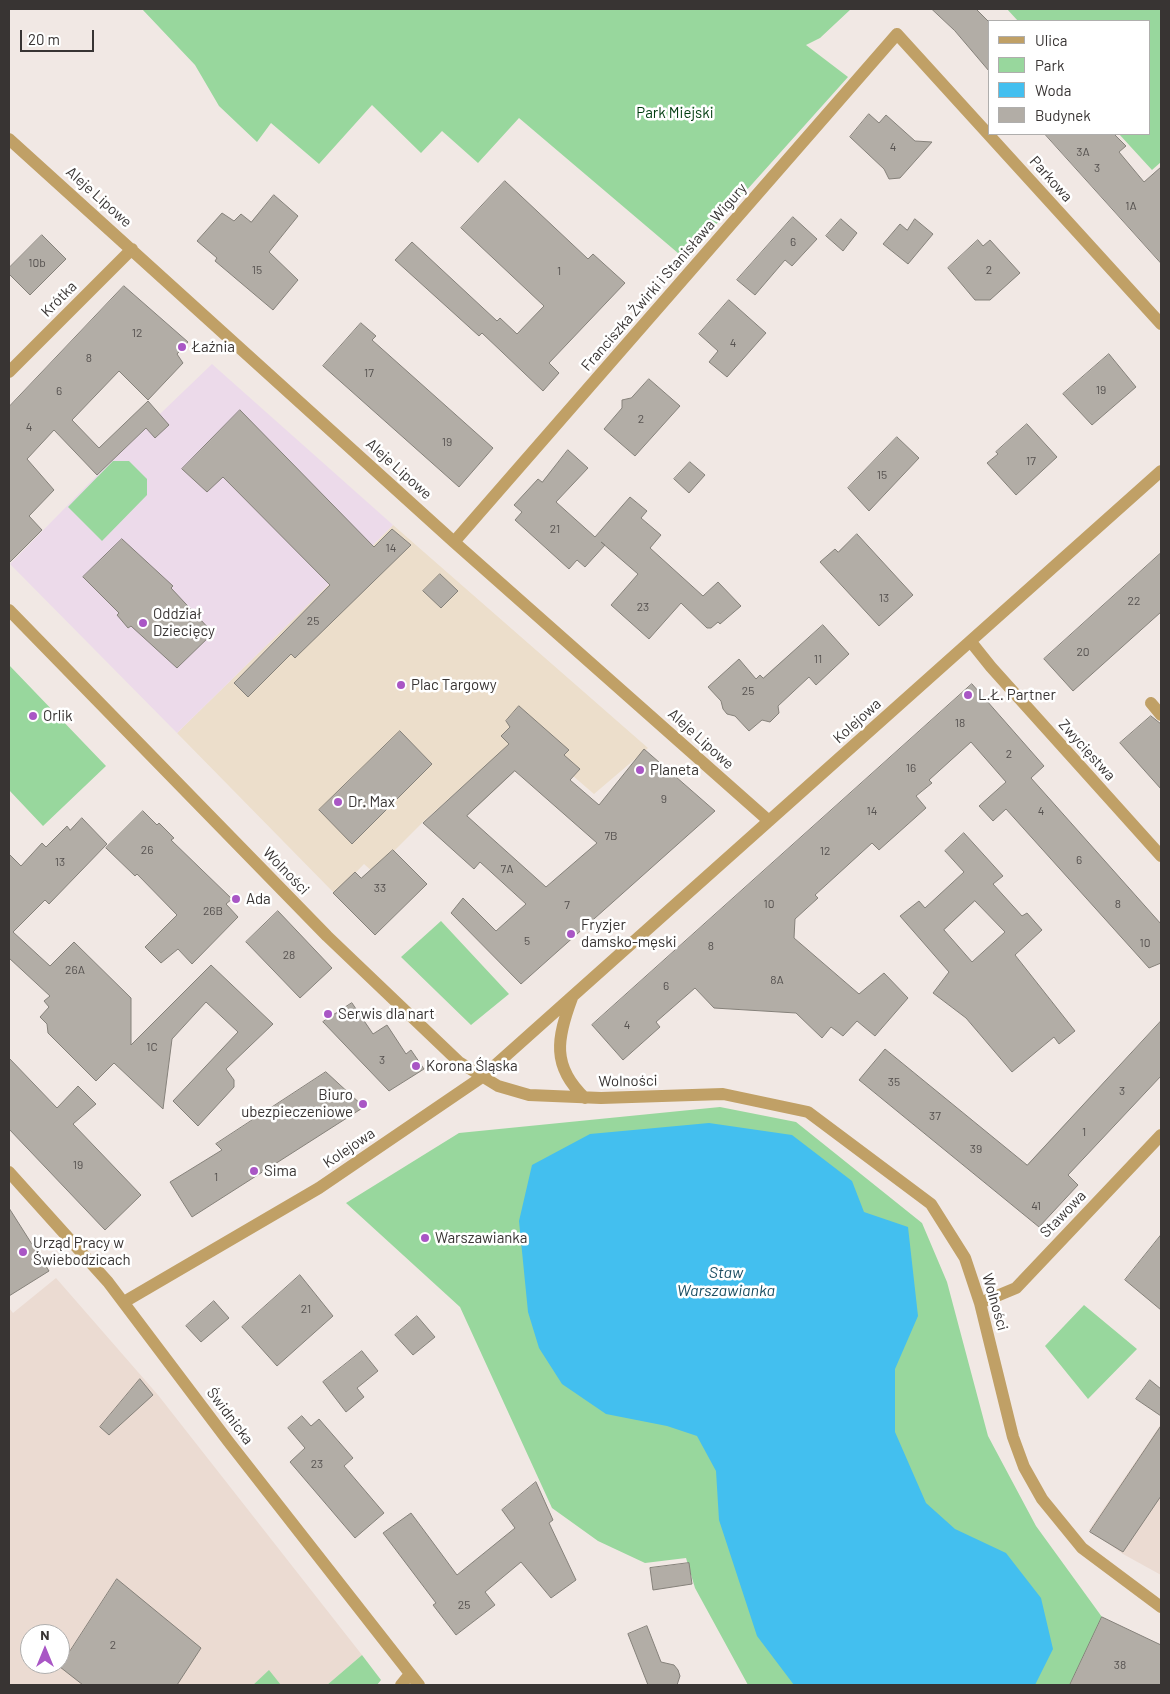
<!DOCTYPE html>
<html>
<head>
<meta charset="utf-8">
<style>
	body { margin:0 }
	#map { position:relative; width:1170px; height:1694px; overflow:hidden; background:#f1e8e4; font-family:Barlow,sans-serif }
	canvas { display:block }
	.frame { position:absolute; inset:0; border:10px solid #383433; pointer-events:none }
	.legend { position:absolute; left:988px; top:20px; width:162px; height:115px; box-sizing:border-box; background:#fff; border:1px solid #afaead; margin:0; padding:6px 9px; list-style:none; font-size:15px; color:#383433 }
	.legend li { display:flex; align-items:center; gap:10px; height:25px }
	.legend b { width:25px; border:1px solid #afaead }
	.north { position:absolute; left:20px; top:1624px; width:50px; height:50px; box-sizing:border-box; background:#fff; border:1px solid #afaead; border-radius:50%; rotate:0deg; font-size:14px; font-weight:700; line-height:20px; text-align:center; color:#383433 }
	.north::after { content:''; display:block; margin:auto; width:18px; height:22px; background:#a956c5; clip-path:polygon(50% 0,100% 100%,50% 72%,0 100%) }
	.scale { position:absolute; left:20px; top:30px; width:74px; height:22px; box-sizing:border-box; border:2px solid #383433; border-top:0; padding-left:6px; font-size:15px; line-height:18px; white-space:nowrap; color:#383433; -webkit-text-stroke:4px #fff; paint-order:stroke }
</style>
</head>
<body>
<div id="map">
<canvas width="1170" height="1694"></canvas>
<div class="frame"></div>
<ul class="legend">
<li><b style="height:6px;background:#c0a066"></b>Ulica</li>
<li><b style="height:14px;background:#98d79d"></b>Park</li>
<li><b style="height:14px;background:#43bfef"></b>Woda</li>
<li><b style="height:14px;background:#b2ada6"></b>Budynek</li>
</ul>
<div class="north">N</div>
<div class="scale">20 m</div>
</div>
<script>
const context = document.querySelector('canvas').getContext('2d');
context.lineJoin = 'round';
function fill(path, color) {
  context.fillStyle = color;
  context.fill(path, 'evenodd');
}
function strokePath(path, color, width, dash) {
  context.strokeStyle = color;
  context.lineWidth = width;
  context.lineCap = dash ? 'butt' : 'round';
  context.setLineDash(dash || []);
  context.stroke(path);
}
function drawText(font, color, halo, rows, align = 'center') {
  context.font = font + ' Barlow,sans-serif';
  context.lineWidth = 5;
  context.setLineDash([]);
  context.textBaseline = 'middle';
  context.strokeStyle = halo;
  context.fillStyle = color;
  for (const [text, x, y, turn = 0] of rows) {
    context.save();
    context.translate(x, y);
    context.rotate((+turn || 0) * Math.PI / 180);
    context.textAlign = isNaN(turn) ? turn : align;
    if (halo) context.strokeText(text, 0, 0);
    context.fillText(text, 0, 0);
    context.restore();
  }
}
fill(new Path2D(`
	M393,525L648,748L594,794L523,733L423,822L373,872L364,864L335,894L177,733L368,546L371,548Z`), '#ecdecb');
fill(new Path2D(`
	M56,1278L158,1395L362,1655L327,1685H281L269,1671L253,1685H9V1308L13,1313ZM30,1634H60V1664H30Z
	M1161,1424V1575L1123,1554L1089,1530Z`), '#ebdbd2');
fill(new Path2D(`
	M212,364L393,525L370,548L368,546L177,733L10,564L112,460Z`), '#ecdaea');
fill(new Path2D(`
	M142,9H851L820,38L806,45L848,77L685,259L519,118L478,163L442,131L421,153L372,105L319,164L271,123L257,142L219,106L195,65Z
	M1007,9H1161V162L1152,170L1119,134H1149V21H1018Z
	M113,461H129L147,479V495L102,541L68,507Z
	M9,665L106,766L43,826L9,790Z
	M441,921L509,994L471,1025L401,957Z
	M720,1107L796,1122L922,1223L947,1282L988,1436L1036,1526L1102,1617L1070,1685H748L695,1588L686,1558L645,1563L598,1541L552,1508L460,1307L346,1203L459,1133Z
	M1084,1305L1137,1349L1088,1399L1045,1346Z
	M362,1655L381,1680L377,1685H327Z
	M269,1670L281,1685H253Z`), '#98d79d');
fill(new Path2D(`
	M709,1123L792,1135L852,1181L864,1212L908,1227L918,1316L895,1369V1432L926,1503L955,1529L1006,1553L1041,1598L1053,1649L1035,1685H794L757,1636L719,1520L716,1471L697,1436L667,1426L606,1414L562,1384L539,1348L528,1312L519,1221L532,1165L590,1134Z`), '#43bfef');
const building = new Path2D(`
	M932,9H976L989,22V71L955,31Z
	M869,114L879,123L886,115L915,141L932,142L900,178L889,179L884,169L850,137Z
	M1045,134H1114L1126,146L1119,152L1144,182L1161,167V263Z
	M505,181L588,259L593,254L625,283L549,363L559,373L543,391L482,333L479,336L395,260L412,242L497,321L500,318L517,334L544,306L461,228Z
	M274,195L298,216L269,252L298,280L273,310L215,261L217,258L197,241L222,213L234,221L241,214L251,222Z
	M793,217L817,239L792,266L785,260L755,295L737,280Z
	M841,219L857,233L843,251L826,236Z
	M915,219L933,234L908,264L883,244L900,224L907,230Z
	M42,235L66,259L30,295L9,274V268Z
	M978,240L983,246L990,240L1020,273L990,300H975L948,268Z
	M124,286L188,342L177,354L183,363L148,400L119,371L72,420L99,448L148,401L169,425L155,438L146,428L97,475L54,430L27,459L54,490L29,516L42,530L9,563V407Z
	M729,300L766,333L727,377L709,362L718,351L699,334Z
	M361,323L376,336L372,340L493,448L459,487L323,366Z
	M1109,354L1136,387L1092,425L1063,394Z
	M649,379L680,406L635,456L604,429L622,408V400L631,398Z
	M240,410L374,547L392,529L411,545L295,658L291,654L248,697L234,683L330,585L223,477L207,492L182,469Z
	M1027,424L1057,457L1016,495L987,463L998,454L996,452Z
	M897,437L919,458L869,511L848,488Z
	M568,450L588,468L556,502L595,537L630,497L647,511L641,518L661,535L650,548L703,596L718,582L741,606L720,624L718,622L711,628H707L681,603L649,639L611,605L638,574L601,542L605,545L585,567L577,560L569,569L515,520L522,512L514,505L538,479L542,482Z
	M690,462L705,475L689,493L674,479Z
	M857,534L913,595L879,626L820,562L835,549L838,552Z
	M122,539L173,586L171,588L213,633L177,668L131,626L128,628L117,615L119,613L83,577Z
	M1161,553V612L1073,691L1044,659Z
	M440,574L458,591L441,608L423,591Z
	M823,625L849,654L816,685L809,677L778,706L779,713L770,722L762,720L749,731L735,716L727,714L723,709L721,701L708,687L739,659L756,679L760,675L763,678Z
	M972,684L1044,766L1031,778L1161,924V963L1149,968L1006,809L993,821L979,806L1006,782L971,742L929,780L932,783L916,796L926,808L879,850L872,843L815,895L818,898L795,919L794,938L859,994L884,973L908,998L875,1036L857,1021L843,1036L831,1027L822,1038L796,1013L714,1008L695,988L656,1022L660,1027L623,1060L592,1025Z
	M519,706L569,750L564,755L580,769L570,780L599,805L644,749L715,811L521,984L451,913L463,898L496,931L526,904L480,862L474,869L423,823L509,744L501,736L510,727L506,721ZM515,771L597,843L546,887L467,816Z
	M1151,716L1161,724V789L1120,743Z
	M400,731L432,764L352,844L319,810Z
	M143,811L157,825L159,823L174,838L171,840L232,899L226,904L238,917L192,964L178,949L161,963L145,947L177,915L137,874L135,876L106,848Z
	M82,818L107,844L49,904L45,900L13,932L50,966L74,942L131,998V1045L211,965L273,1024L226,1069L234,1080V1087L198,1126L173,1101L238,1032L206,1002L172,1039L163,1109L114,1063L96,1081L48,1033L47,1024L40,1017L49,1007L44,1001L50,996L9,958V854L21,866L42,843L46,847L67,826L70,830Z
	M964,833L1003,876L993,884L1022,916L1027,913L1042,930L1015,955L1075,1031L1059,1044L1054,1037L1012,1072L966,1018L933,993L949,972L900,916L919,901L925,908L964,872L945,851ZM975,901L1005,932L972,962L944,930Z
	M393,850L427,884L375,935L333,893L355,872L361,878Z
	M278,911L332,968L300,998L246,942Z
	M352,1003L373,1034L387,1025L406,1054L411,1050L424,1069L389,1091L323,1022Z
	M1161,1021V1076L1068,1175L1078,1185L1039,1227L859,1080L885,1049L1027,1165Z
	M9,1058L57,1108L78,1086L96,1104L73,1124L141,1195L105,1230L9,1129Z
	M326,1072L364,1107L192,1217L170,1182L222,1150L216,1144Z
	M9,1208L49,1271L9,1296Z
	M1161,1235V1310L1125,1280Z
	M300,1275L333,1316L277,1366L242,1327Z
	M214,1301L229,1318L201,1342L186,1326Z
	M417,1316L435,1337L413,1355L395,1335Z
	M362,1351L378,1371L357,1388L364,1397L346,1412L323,1382Z
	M140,1379L153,1395L109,1435L100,1427Z
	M1150,1380L1161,1389V1416L1136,1399Z
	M302,1416L311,1426L319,1419L353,1458L344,1466L384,1513L355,1538L290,1462L305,1448L288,1428Z
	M1161,1426V1496L1123,1552L1090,1532Z
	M536,1482L553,1520L549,1523L576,1580L551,1598L521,1562L485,1592L495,1605L456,1635L433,1605L436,1603L383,1533L411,1513L457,1575L515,1528L502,1510Z
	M689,1563L692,1584L653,1590L650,1568Z
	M117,1579L201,1648L177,1685H83L60,1667Z
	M1102,1617L1161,1645V1685H1070Z
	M647,1626L661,1662L674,1665L678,1670L680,1676L677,1685H648L628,1634Z`);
fill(building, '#b2ada6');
strokePath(building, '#85817a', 1);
strokePath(new Path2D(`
	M9,139L454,542L769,821
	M9,372L132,249
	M454,542L897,34L1161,324
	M9,610L327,936L459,1062L498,1086L529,1095L601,1098L723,1094L808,1112L931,1204L965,1258L980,1303L1013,1437L1024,1467L1042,1499L1082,1548L1161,1607
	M971,642L991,667L1161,856
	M1151,703L1161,715
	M572,998C557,1038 551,1066 585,1098
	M9,1172L108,1282L228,1441L419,1685
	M124,1302L319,1188L482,1077L1161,471
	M980,1303L1016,1288L1161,1135
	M401,1685L410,1674`), '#c0a066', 12);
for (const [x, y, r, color] of [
	[182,347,5,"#a956c5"],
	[143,623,5,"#a956c5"],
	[401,685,5,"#a956c5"],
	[968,695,5,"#a956c5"],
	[33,716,5,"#a956c5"],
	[640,770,5,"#a956c5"],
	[338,802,5,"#a956c5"],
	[236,899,5,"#a956c5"],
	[571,934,5,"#a956c5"],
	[328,1014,5,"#a956c5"],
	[416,1066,5,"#a956c5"],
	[363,1104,5,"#a956c5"],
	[254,1171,5,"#a956c5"],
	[425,1238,5,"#a956c5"],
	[23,1252,5,"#a956c5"]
]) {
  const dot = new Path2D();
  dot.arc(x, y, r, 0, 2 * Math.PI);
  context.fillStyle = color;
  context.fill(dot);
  strokePath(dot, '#fff', 2);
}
drawText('12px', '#565250', null, [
	["4",893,147],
	["3A",1083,152],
	["3",1097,168],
	["1A",1131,206],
	["6",793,242],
	["10b",37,263],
	["15",257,270],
	["2",989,270],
	["1",559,271],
	["12",137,333],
	["4",733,343],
	["8",89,358],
	["17",369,373],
	["19",1101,390],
	["6",59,391],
	["2",641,419],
	["4",29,427],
	["19",447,442],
	["17",1031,461],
	["15",882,475],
	["21",555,529],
	["14",391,548],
	["13",884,598],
	["22",1134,601],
	["23",643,607],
	["25",313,621],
	["20",1083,652],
	["11",818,659],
	["25",748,691],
	["18",960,723],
	["2",1009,754],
	["16",911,768],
	["9",664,799],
	["14",872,811],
	["4",1041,811],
	["7B",611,836],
	["26",147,850],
	["12",825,851],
	["6",1079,860],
	["13",60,862],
	["7A",507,869],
	["33",380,888],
	["10",769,904],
	["8",1118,904],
	["7",567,905],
	["26B",213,911],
	["5",527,941],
	["10",1145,943],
	["8",711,946],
	["28",289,955],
	["26A",75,970],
	["8A",777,980],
	["6",666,986],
	["4",627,1025],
	["1C",152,1047],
	["3",382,1060],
	["35",894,1082],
	["3",1122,1091],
	["37",935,1116],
	["1",1084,1132],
	["39",976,1149],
	["19",78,1165],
	["1",216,1177],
	["41",1036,1206],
	["21",306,1309],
	["23",317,1464],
	["25",464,1605],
	["2",113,1645],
	["38",1120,1665]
]);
drawText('15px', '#003c0f', '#fff', [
	["Park Miejski",675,113]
]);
drawText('15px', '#383433', '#fff', [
	["Parkowa",1051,179,48],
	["Aleje Lipowe",99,197,42],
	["Franciszka Żwirki i Stanisława Wigury",664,277,-49],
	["Krótka",59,299,-45],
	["Aleje Lipowe",399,469,42],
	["Kolejowa",857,721,-42],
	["Aleje Lipowe",701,739,42],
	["Zwycięstwa",1087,750,48],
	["Wolności",286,871,46],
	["Wolności",628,1081,-1],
	["Kolejowa",349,1148,-34],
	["Stawowa",1063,1214,-46],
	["Wolności",995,1302,74],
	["Świdnicka",230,1416,53]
]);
drawText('15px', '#383433', '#fff', [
	["Łaźnia",192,347],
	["Oddział",153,614],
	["Dziecięcy",153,631],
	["Plac Targowy",411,685],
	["L.Ł. Partner",978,695],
	["Orlik",43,716],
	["Planeta",650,770],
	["Dr. Max",348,802],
	["Ada",246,899],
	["Fryzjer",581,925],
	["damsko-męski",581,942],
	["Serwis dla nart",338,1014],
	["Korona Śląska",426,1066],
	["Biuro",353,1095,"right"],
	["ubezpieczeniowe",353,1112,"right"],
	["Sima",264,1171],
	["Warszawianka",435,1238],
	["Urząd Pracy w",33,1243],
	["Świebodzicach",33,1260]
], 'left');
drawText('italic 16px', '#1a4d61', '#fff', [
	["Staw",726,1273],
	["Warszawianka",726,1291]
]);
</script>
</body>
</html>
